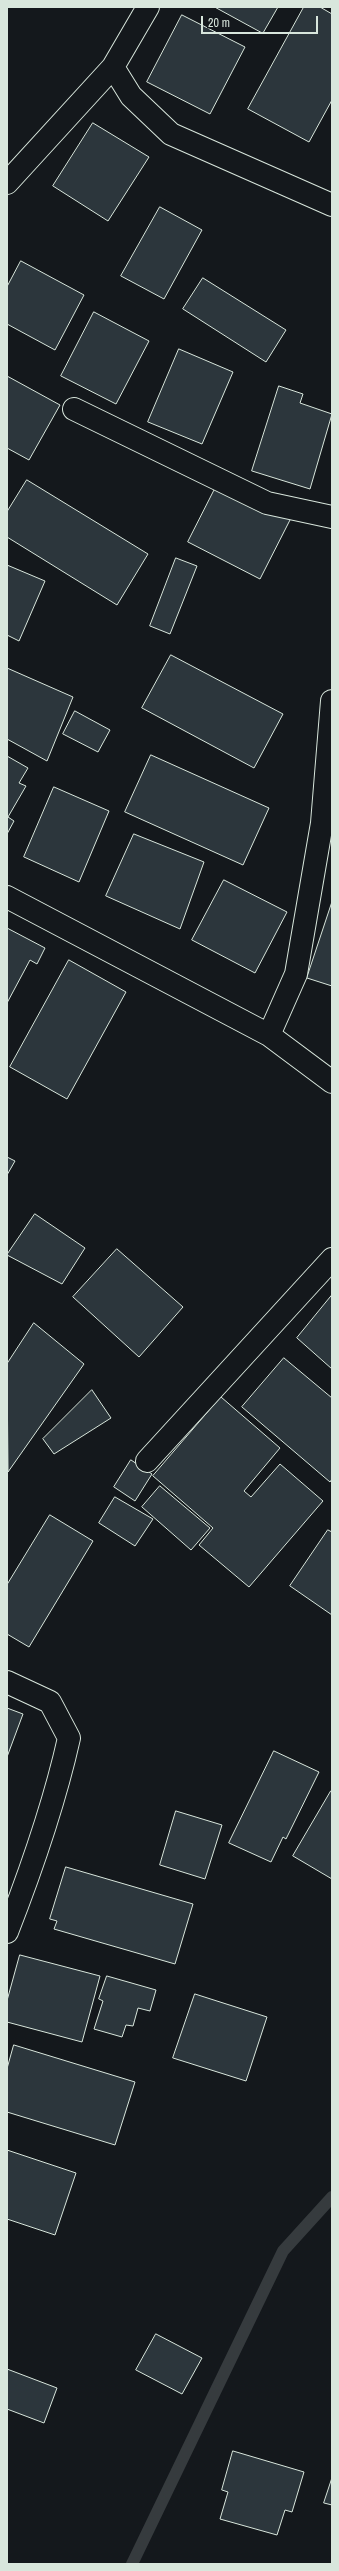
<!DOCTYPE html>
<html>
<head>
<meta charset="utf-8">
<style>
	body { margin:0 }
	#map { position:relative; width:339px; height:2571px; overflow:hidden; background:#14181c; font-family:"Archivo Narrow",sans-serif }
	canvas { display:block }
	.frame { position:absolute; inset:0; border:8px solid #d8e6dc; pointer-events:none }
	.scale { position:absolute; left:201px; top:16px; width:117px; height:18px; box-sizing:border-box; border:2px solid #d8e6dc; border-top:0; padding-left:5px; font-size:12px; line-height:14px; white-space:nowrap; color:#d8e6dc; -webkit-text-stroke:3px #14181c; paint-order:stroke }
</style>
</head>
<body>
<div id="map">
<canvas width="339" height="2571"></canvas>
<div class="frame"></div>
<div class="scale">20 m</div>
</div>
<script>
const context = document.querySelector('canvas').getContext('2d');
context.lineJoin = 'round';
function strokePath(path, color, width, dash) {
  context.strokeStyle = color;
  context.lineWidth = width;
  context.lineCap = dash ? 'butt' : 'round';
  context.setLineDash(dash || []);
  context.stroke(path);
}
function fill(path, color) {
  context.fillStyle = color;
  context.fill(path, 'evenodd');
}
strokePath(new Path2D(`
	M132,2564L283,2251L332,2197`), '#363b3e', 12);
const building = new Path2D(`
	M215,7H278L263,33Z
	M304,7H320L332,14V100L309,142L248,109Z
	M182,15L245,47L210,114L147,82Z
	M93,123L149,157L108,221L53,186Z
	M160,207L202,230L164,299L121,276Z
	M21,261L84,295L55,350L7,324V287Z
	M203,278L286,330L266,362L183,309Z
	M94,312L149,341L116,404L61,376Z
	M179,349L233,372L202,444L148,422Z
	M7,376L60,405L29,460L7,448Z
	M279,386L303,394L300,403L332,414L310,489L252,471Z
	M27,480L148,554L117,605L7,537V512Z
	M219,481L291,518L260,579L188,542Z
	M176,558L197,566L170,634L150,626Z
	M7,565L45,581L19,641L7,635Z
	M171,655L283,714L254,768L142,708Z
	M7,668L73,697L47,761L7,739Z
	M75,711L110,730L98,752L63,734Z
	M151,755L269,808L243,865L125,812Z
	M7,756L28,768L19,783L26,786L8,817L14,821L7,834Z
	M54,787L109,811L79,882L24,857Z
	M134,834L204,862L180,929L106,896Z
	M224,880L287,912L255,973L192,940Z
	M332,902V986L307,978Z
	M7,928L45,948L37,964L30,960L7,1003Z
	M69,960L126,992L67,1099L10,1067Z
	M7,1157L15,1161L7,1175Z
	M35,1214L85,1248L62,1284L7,1255Z
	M117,1249L183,1307L139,1357L73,1297Z
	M332,1295V1369L297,1338Z
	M34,1323L84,1364L8,1472L7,1364Z
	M284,1358L332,1398V1479L330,1482L242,1407Z
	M92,1390L111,1418L54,1454L43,1439Z
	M221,1397L280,1448L244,1491L251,1497L280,1464L323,1501L249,1587L199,1545L213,1528L153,1476Z
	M131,1460L152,1474L135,1501L114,1487Z
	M160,1486L210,1528L191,1550L142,1507Z
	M115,1497L153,1519L135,1546L99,1523Z
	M50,1515L93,1541L29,1647L7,1634V1585Z
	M328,1530L332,1532V1615L290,1586Z
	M7,1708L23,1714L7,1757Z
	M274,1751L319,1772L286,1839L283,1837L271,1862L229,1843Z
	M331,1791H332V1879L293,1856Z
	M176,1811L222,1825L205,1879L160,1865Z
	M66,1867L193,1904L175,1964L54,1929L57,1921L50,1919Z
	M20,1955L100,1976L82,2042L7,2022V2001Z
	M107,1976L156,1990L150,2011L138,2008L133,2026L126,2025L122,2037L94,2029L103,2001L99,1999Z
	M195,1994L267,2017L246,2081L173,2058Z
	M14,2045L135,2082L115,2145L7,2112V2069Z
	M7,2150L76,2173L55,2235L7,2219Z
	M156,2334L202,2358L182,2394L136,2370Z
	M7,2369L57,2388L44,2423L7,2409Z
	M233,2451L304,2472L292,2512L285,2510L277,2535L220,2519L228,2492L222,2490Z
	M332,2478V2505L324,2503Z`);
fill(building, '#2c363c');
strokePath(building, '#d8e6dc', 1);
const street = new Path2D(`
	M113,67L131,96L171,134L332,205
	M7,183L113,67L148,7
	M74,409L267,503L332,517
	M7,897L269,1035L332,1082
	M269,1035L296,974L322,823L332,701
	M147,1461L332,1259
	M7,1682L50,1702L69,1738C54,1805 32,1868 7,1932`);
strokePath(street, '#d8e6dc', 24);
strokePath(street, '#14181c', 22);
</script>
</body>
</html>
